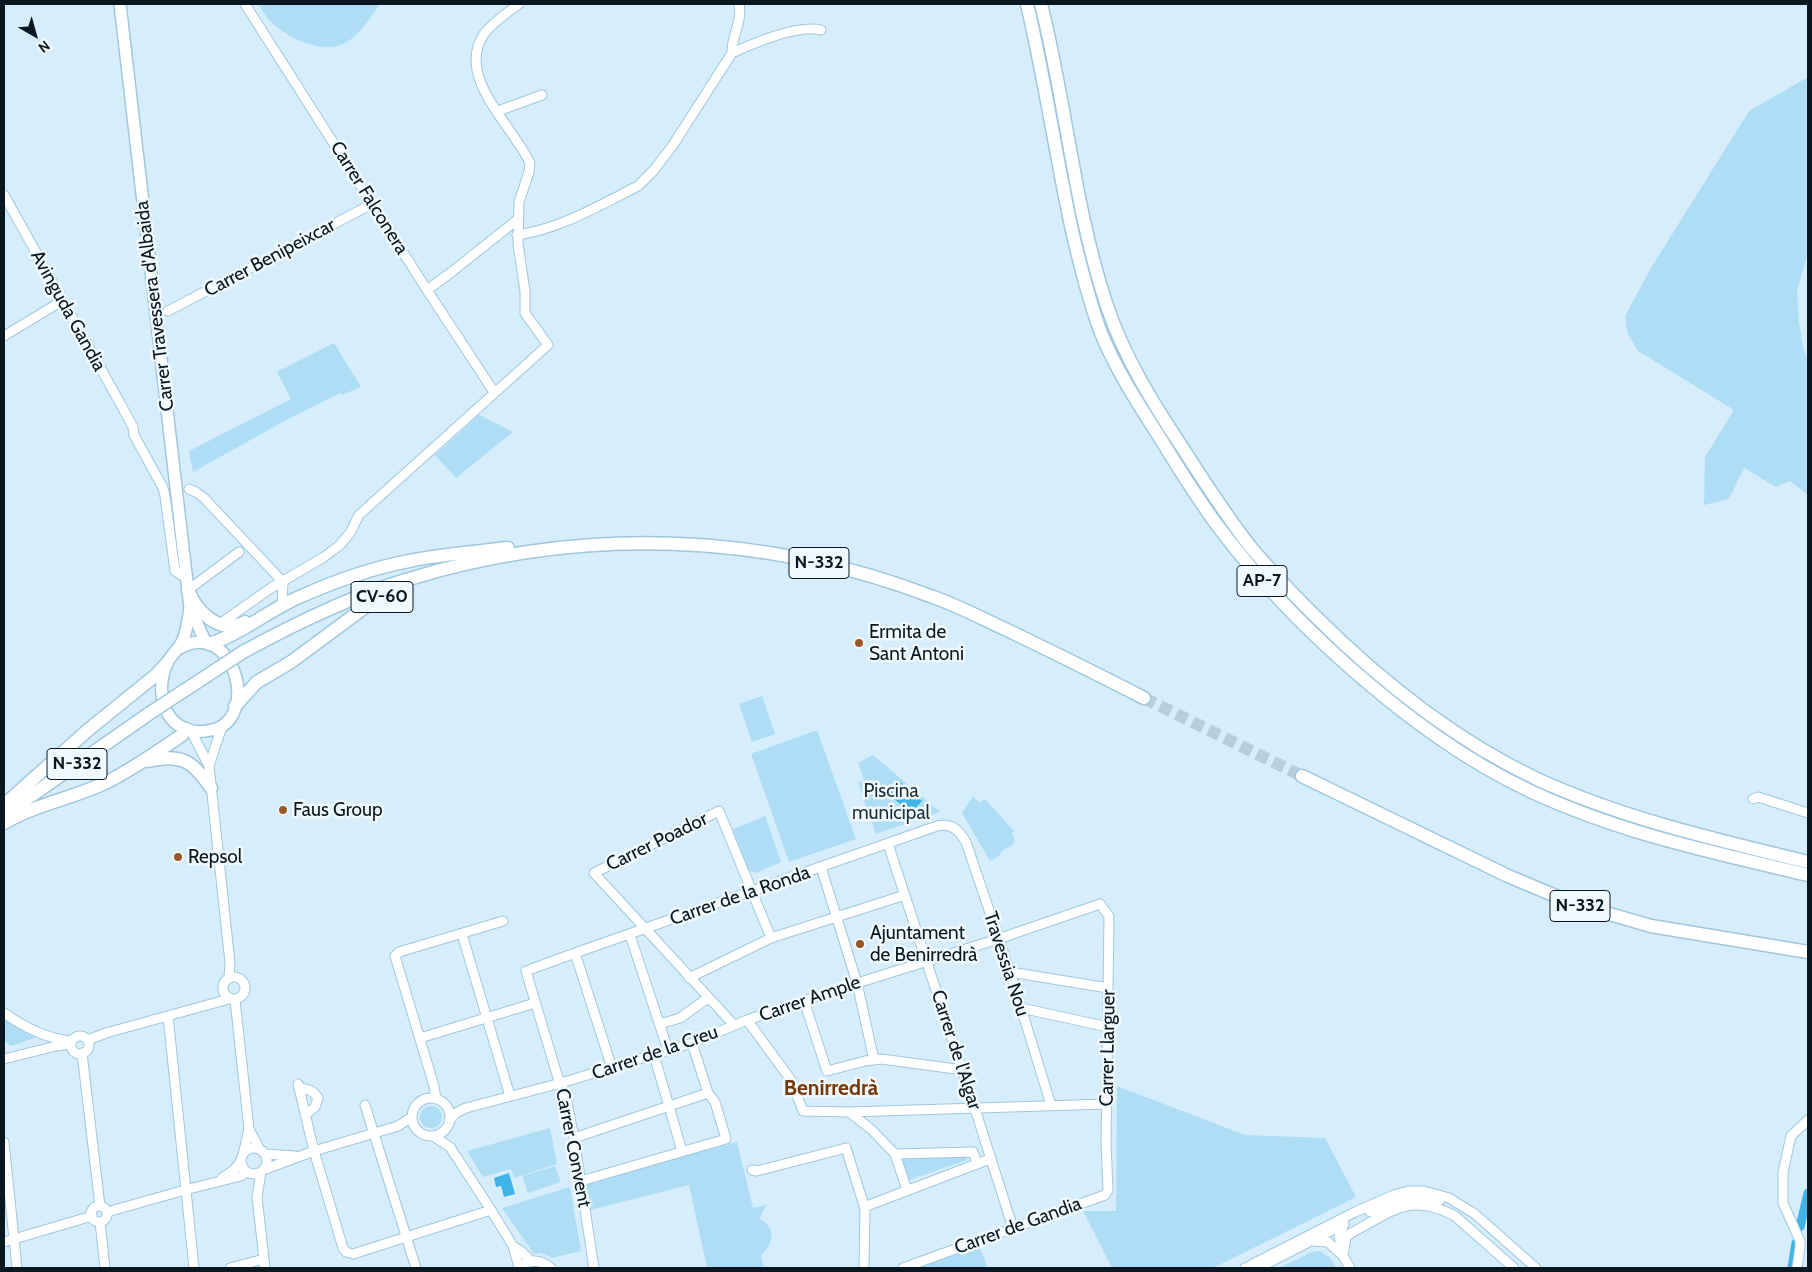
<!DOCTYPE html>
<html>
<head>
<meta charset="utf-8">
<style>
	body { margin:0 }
	#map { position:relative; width:1812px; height:1272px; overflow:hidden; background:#d6eefc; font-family:Cabin,sans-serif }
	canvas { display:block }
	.frame { position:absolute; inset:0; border:5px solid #091820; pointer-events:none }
	.north { position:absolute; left:10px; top:10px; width:50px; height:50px; -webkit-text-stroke:4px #f0f9fd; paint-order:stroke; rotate:142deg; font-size:14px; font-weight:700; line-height:20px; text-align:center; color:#091820 }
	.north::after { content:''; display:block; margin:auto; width:18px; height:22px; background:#091820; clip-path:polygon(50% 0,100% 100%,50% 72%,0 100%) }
</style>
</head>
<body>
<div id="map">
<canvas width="1812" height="1272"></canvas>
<div class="frame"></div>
<div class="north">N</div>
</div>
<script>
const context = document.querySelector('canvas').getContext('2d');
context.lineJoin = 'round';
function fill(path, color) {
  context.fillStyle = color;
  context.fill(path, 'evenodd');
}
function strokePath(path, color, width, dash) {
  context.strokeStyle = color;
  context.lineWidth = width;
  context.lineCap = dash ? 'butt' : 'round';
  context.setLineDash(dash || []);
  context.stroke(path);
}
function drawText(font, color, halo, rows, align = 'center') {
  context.font = font + ' Cabin,sans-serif';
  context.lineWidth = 5;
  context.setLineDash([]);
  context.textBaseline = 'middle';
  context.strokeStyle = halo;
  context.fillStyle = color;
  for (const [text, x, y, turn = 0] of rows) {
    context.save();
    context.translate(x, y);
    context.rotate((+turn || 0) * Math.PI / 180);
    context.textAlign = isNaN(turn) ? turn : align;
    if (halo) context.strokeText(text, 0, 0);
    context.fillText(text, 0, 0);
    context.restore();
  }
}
fill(new Path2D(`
	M258,4H380C371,16 363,31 350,40C329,56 297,42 278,28C270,23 263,12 258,4Z
	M1808,77V253L1797,291L1799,322L1803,347L1808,361V495L1790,481L1776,487L1744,468L1729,499L1704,505L1705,457L1734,410L1638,351L1627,332L1625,316L1651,268L1749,111Z
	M334,343L361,387L342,395L340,393L290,418L193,472L189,451L291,399L277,372Z
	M479,415L513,432L456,478L435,455Z
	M762,696L775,734L752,742L739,704Z
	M817,730L856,839L789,862L751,754Z
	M873,755L940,812L876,834L858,783L864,780L858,763Z
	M973,796L979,803L985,799L1014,831L1012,834L1015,841L1012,845L1002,851L999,856L990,861L962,813Z
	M765,816L781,862L756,873L748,870L733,829Z
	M4,1019L38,1037L11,1046L4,1041Z
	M1117,1086L1245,1135L1325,1138L1356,1197L1213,1268H1112L1083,1211H1116Z
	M420 1117a11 11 0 1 1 22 0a11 11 0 1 1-22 0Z
	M550,1128L557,1164L514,1178L511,1169L483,1177L467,1151Z
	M737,1142L753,1208L766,1205L759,1219C777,1226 774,1245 761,1255L764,1268H707L689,1185L590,1210L586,1183Z
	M966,1156L967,1160L909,1180L902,1159Z
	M555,1166L561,1182L528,1193L522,1176Z
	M570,1187L581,1251L552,1258L542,1253L534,1254L502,1208Z
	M979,1246L988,1268H918Z
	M1320,1251L1330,1258L1337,1268H1279L1312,1252Z`), '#afddf6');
fill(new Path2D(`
	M898,780L922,801L911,813L887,793Z
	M509,1173L515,1194L504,1197L501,1186L496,1187L494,1178Z`), '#40b3e7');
strokePath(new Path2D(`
	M1800,1227L1808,1193
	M1792,1268L1796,1243`), '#40b3e7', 9);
strokePath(new Path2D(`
	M1144,698L1302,776`), '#b7cedb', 12, [12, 6]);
const minor = new Path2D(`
	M245,4L427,290L494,392
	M739,4C743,22 731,36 732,53C754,43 798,24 821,30
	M498,111L542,95
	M4,195L120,403L133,427L134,435L163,488L165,496L175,571L186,578
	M517,235C560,229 600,205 638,186L654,170L673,145L732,53
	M427,290L449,274L517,220
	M168,311L372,204
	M4,336L62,301
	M189,489L196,492L204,498L283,582
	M188,590L239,552
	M282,605L283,582
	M224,621L271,588L324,557L340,545L350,533L359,515L548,345L525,313V291L518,244L519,202L529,172L530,163C513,126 455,77 484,34C493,22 507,13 519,4
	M191,731L209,766L230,963L229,978
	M209,766L222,726
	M1753,799L1758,797L1808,813
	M888,844L975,1109L1013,1228
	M821,867L857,983L874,1060
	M462,934L510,1096
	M630,935L668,1050
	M575,953L612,1068
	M1010,972L1108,988
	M223 988a11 11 0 1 1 22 0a11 11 0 1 1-22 0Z
	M689,978L771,938L905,895
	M235,1000L249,1129L243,1155
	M804,1001L827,1071L865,1061L881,1059L956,1069L961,1068
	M1021,1008L1108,1027
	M4,1013C24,1027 47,1039 71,1041
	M168,1016L194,1268
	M747,1020L791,1080L803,1111L849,1112L1107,1104
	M660,1024L680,1018L708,998
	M734,1025L594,873L719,811L771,938
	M71 1045a9 9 0 1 1 18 0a9 9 0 1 1-18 0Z
	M420,1038L535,1003
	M88,1040L106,1033L229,999
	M82,1053L100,1206
	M654,1055L682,1151
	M4,1059L56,1046L69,1044
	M298,1084L314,1151L343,1248L346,1252L353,1254L491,1210
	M299,1088C308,1089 313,1090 318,1098L315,1107L305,1115
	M412 1117a19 19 0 1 1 38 0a19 19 0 1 1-38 0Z
	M436,1099L434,1086L395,956L399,952L503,921
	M365,1105L416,1268
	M849,1112L872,1130L895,1154
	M449,1121L456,1113L466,1108L561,1083L692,1043L747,1020L851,985L998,939L1100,904L1109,916L1106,1142L1108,1190L1105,1195L903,1268
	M249,1129L260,1150
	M433,1136L450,1147L491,1210L513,1246L519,1267
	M574,1138L708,1093
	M4,1142L17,1268
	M241 1161a13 13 0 1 1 26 0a13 13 0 1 1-26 0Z
	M265,1154L295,1156
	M263,1170L314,1151L398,1126L412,1117
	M752,1170L757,1171L846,1148L865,1209L864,1268
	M261,1172L257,1197L265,1268
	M222,1178L234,1170L241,1161
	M581,1181L726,1139L715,1102L708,1093L692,1043
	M907,1190L895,1154L973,1152L977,1163
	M91 1214a8 8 0 1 1 16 0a8 8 0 1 1-16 0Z
	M864,1207L990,1159
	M107,1212L185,1190L241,1176L247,1172
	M1370,1212C1392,1203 1414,1194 1439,1201
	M100,1222L105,1268
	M1313,1241L1328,1242L1343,1256L1350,1268
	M4,1242L92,1216
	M513,1246L521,1251L531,1261
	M1342,1251L1339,1236L1344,1224
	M1343,1256L1346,1237L1351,1233C1390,1213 1410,1191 1455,1216L1514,1268
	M1260,1267L1342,1225
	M230,1268L264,1259
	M518,1268C529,1259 540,1259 551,1268
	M594,1268L574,1138L565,1093L558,1078L526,971L575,953L937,826C952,823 959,830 966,842L1010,972L1051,1105
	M1245,1268L1355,1212L1394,1195L1408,1191H1424L1449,1198L1475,1214L1536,1268
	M1797,1268L1800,1247V1241L1783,1203V1172L1791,1136L1808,1120`);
const major = new Path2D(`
	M120,4L190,608L206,643
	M178,649C233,615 262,719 212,730C203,732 194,733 186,729C160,719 157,686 167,663C171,655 178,650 182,642C187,632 188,619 190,608`);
const highway = new Path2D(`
	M1027,4C1045,80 1056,158 1073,235C1081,268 1089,301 1101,333C1116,370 1139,405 1160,438C1179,469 1198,500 1220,529C1257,578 1300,623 1346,664C1401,713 1460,758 1528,790C1619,833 1711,852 1808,875
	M1041,4C1066,103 1074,206 1106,303C1123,355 1152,402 1182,447C1203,480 1225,514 1249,545C1269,569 1291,592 1313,614C1379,680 1454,740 1539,780C1625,819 1717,840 1808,862
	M188,590C197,612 219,635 245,622
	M209,644C242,634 271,608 304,595C338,580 373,568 409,561C442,554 475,552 508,548
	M243,652C296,623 351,596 409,579C582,526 764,532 933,597C959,606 983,619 1007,630C1053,652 1099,675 1144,698
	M235,706L257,682L291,662L368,605L395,591
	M148,761C181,753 193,761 211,788
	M1302,776L1508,876L1575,904L1651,926L1808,952
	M4,805L88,730L156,675L167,663
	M5,814L150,713
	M4,823C36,804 74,798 107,782C133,769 157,752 182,735L186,729`);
strokePath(minor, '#9fc7dd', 11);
strokePath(major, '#9fc7dd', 14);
strokePath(highway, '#9fc7dd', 15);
strokePath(minor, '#fff', 9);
strokePath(major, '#fff', 11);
strokePath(highway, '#fff', 12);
const highwayBridge = new Path2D(`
	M150,713L243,652`);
strokePath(highwayBridge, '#9fc7dd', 15, []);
strokePath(highwayBridge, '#fff', 12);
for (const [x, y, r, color] of [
	[859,643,5,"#9b5629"],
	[283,810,5,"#9b5629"],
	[178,857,5,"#9b5629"],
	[860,944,5,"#9b5629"]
]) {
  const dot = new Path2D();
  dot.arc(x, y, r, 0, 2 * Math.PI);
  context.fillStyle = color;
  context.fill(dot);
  strokePath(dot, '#f0f9fd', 2);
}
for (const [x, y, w] of [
	[819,563,60],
	[1262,581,50],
	[382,597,62],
	[77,764,60],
	[1580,906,60]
]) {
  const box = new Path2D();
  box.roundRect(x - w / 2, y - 15.5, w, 31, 4);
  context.fillStyle = '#f0f9fd';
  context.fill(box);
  strokePath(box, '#091820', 1);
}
drawText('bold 18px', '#091820', null, [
	["N-332",819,563],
	["AP-7",1262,581],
	["CV-60",382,597],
	["N-332",77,764],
	["N-332",1580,906]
]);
drawText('19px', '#091820', '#f0f9fd', [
	["Carrer Falconera",369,198,58],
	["Carrer Benipeixcar",270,258,-28],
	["Carrer Travessera d'Albaida",155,306,-97],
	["Avinguda Gandia",68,311,61],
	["Carrer Poador",657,842,-26],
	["Carrer de la Ronda",740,896,-19],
	["Travessia Nou",1006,964,72],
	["Carrer Ample",810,999,-19],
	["Carrer Llarguer",1108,1048,-89],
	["Carrer de l'Algar",956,1050,72],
	["Carrer de la Creu",655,1053,-19],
	["Carrer Convent",573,1148,79],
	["Carrer de Gandia",1018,1226,-20]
]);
drawText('19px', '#091820', '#f0f9fd', [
	["Ermita de",869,632],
	["Sant Antoni",869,654],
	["Faus Group",293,810],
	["Repsol",188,857],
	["Ajuntament",870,933],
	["de Benirredrà",870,955]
], 'left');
drawText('19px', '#1b2e38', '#f0f9fd', [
	["Piscina",891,791],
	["municipal",891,813]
]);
drawText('bold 21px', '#75390b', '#f0f9fd', [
	["Benirredrà",831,1089]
]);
</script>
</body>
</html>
